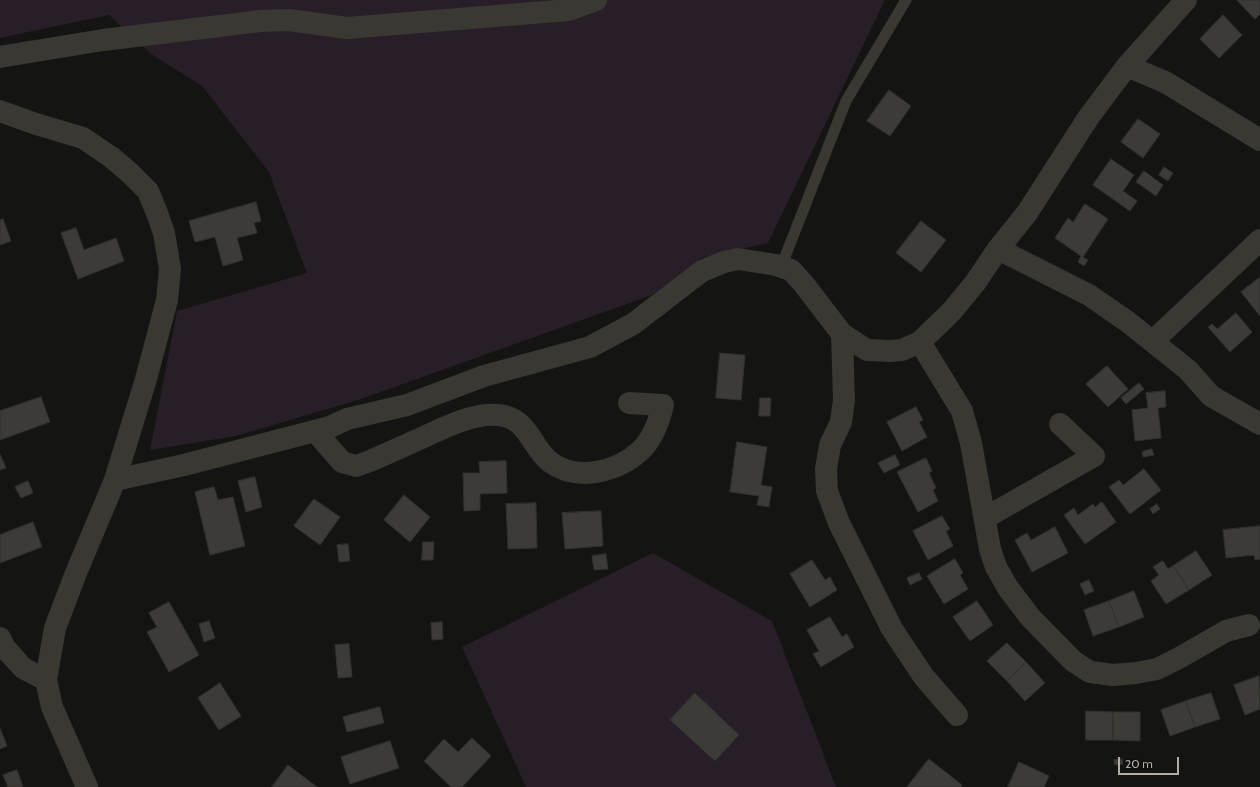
<!DOCTYPE html>
<html>
<head>
<meta charset="utf-8">
<style>
	body { margin:0 }
	#map { position:relative; width:1260px; height:787px; overflow:hidden; background:#141412; font-family:Cabin,sans-serif }
	canvas { display:block }
	.scale { position:absolute; left:1118px; top:757px; width:61px; height:18px; box-sizing:border-box; border:2px solid #b5ada3; border-top:0; padding-left:5px; font-size:12px; line-height:14px; white-space:nowrap; color:#b5ada3; -webkit-text-stroke:3px #0f0f0d; paint-order:stroke }
</style>
</head>
<body>
<div id="map">
<canvas width="1260" height="787"></canvas>
<div class="scale">20 m</div>
</div>
<script>
const context = document.querySelector('canvas').getContext('2d');
context.lineJoin = 'round';
function fill(path, color) {
  context.fillStyle = color;
  context.fill(path, 'evenodd');
}
function strokePath(path, color, width, dash) {
  context.strokeStyle = color;
  context.lineWidth = width;
  context.lineCap = dash ? 'butt' : 'round';
  context.setLineDash(dash || []);
  context.stroke(path);
}
fill(new Path2D(`
	M0,0H885L768,243L701,258L652,295L361,399L236,436L150,450L177,311L307,273L269,172L202,86L151,54L109,15L0,38Z
	M653,553L772,621L836,787H526L462,647Z`), '#271e27');
const building = new Path2D(`
	M1237,0H1260V14L1255,19Z
	M1223,15L1242,35L1219,58L1200,39Z
	M889,90L911,106L890,136L867,121Z
	M1138,119L1160,134L1143,158L1121,142Z
	M1111,159L1134,175L1123,191L1137,201L1130,211L1093,185Z
	M1164,167L1173,173L1168,181L1159,175Z
	M1144,171L1163,185L1156,196L1136,182Z
	M256,202L261,221L254,223L257,233L237,238L243,260L223,266L215,237L195,242L189,221Z
	M1085,204L1108,219L1083,257L1088,260L1084,266L1078,262L1081,256L1055,238L1068,218L1073,222Z
	M3,219L11,241L0,245V220Z
	M921,221L946,240L921,272L896,253Z
	M76,228L84,250L116,238L124,261L78,279L61,233Z
	M1259,278L1260,279V316L1241,292Z
	M1236,313L1252,332L1230,352L1208,327L1212,324L1217,329Z
	M720,353L745,355L741,400L716,398Z
	M1107,366L1128,389L1108,407L1086,384Z
	M1139,383L1144,389L1126,404L1121,398Z
	M1165,391L1166,407L1158,408L1161,438L1135,441L1132,410L1148,408L1146,393Z
	M41,397L50,422L0,440V411Z
	M760,398H771L770,416H759Z
	M916,407L923,420L919,422L927,437L902,451L887,422Z
	M737,442L767,447L761,485L772,487L769,507L757,505L759,496L730,492Z
	M1152,449L1154,455L1143,457L1142,452Z
	M0,454L6,468L0,470Z
	M895,455L900,465L884,473L878,463Z
	M926,458L932,471L929,473L936,488L933,490L938,501L918,512L897,472Z
	M506,461L507,493L480,494V510L464,511L463,473H480L479,462Z
	M1144,469L1161,490L1130,514L1109,487L1119,480L1123,485Z
	M255,477L262,507L246,512L238,481Z
	M28,481L33,493L21,498L15,487Z
	M214,487L218,500L233,497L245,546L210,555L195,492Z
	M404,495L430,517L410,542L384,520Z
	M314,499L340,517L320,545L294,526Z
	M1102,502L1116,522L1085,544L1064,515L1074,508L1078,515L1093,504L1095,507Z
	M536,503L537,548L508,549L506,504Z
	M1157,504L1160,509L1153,514L1150,509Z
	M601,511L603,546L565,549L562,513Z
	M942,516L950,529L946,531L953,546L928,560L913,531Z
	M33,522L42,547L0,563V535Z
	M1260,526V559L1255,560L1254,555L1226,558L1223,530Z
	M1055,527L1068,553L1032,572L1015,540L1027,533L1031,540Z
	M423,542H434L433,560H422Z
	M348,544L350,561L339,562L337,545Z
	M1196,551L1212,575L1189,590L1173,566Z
	M606,554L608,569L594,570L592,556Z
	M955,559L963,573L960,575L968,589L944,604L927,576Z
	M812,560L825,580L830,577L837,590L810,607L790,574Z
	M1163,561L1168,569L1173,566L1189,590L1166,604L1151,581L1159,575L1153,567Z
	M919,573L922,579L910,585L907,578Z
	M1089,580L1094,591L1085,595L1080,584Z
	M1134,591L1144,617L1119,627L1109,601Z
	M977,601L993,625L970,641L953,617Z
	M1109,601L1119,627L1093,636L1084,610Z
	M169,602L199,655L169,672L147,632L157,627L149,613Z
	M830,617L842,637L847,634L854,647L821,667L813,654L819,651L807,630Z
	M209,621L215,638L204,642L199,624Z
	M442,622L443,639L432,640L431,623Z
	M1007,643L1026,662L1007,681L987,661Z
	M349,644L352,677L338,678L335,645Z
	M1026,662L1045,683L1025,701L1007,681Z
	M1259,676L1260,709L1245,715L1234,685Z
	M220,683L241,716L219,730L198,698Z
	M695,693L739,735L715,761L670,720Z
	M1211,693L1220,719L1195,727L1186,701Z
	M1186,701L1195,727L1170,736L1161,710Z
	M380,707L384,723L347,732L343,717Z
	M1086,711L1113,712V740H1086Z
	M1113,712H1140V741L1113,740Z
	M0,728L7,746L0,749Z
	M472,738L491,756L462,787H451L424,761L444,739L458,752Z
	M390,741L399,768L350,784L341,757Z
	M929,759L962,785L961,787H907Z
	M1122,759L1123,764L1115,765L1114,760Z
	M1019,762L1049,776L1044,787H1008Z
	M288,765L317,787H272Z
	M17,770L23,787H8L3,775Z`);
fill(building, '#3c3b37');
strokePath(building, '#30302c', 1);
strokePath(new Path2D(`
	M781,267L846,101L906,0`), '#393833', 11);
strokePath(new Path2D(`
	M0,57L103,40L261,21L289,20L347,28L569,10L596,0
	M1127,66L1165,82L1260,140
	M998,249L1089,295L1128,322L1188,370L1211,396L1260,424
	M1153,341L1260,240
	M920,342L962,411L971,443L990,549L996,567L1008,588L1030,617L1073,661L1090,672L1113,675L1136,673L1157,669L1179,658L1226,631L1249,625
	M315,431L342,462L356,466L370,461C386,454 402,447 417,440C442,429 470,413 498,415C529,418 530,446 550,462C577,482 617,472 640,451C653,439 659,422 663,405L629,403
	M115,480L184,465L330,427L347,419L407,405L484,376L590,347L633,324L702,271L724,262L738,259L776,265L791,270L803,283L842,334
	M985,518L1094,456L1060,424
	M0,638L5,648L23,668L46,680
	M957,715L924,677L892,629L839,523L827,491L826,469L830,445L841,422L844,400L842,334L867,350L890,351L902,350L920,342L952,311L975,283L998,249L1027,213L1088,118L1127,66L1186,0`), '#393833', 22);
strokePath(new Path2D(`
	M0,111L36,124L83,138L111,157L130,173L148,191L157,213L164,233L170,269L167,300L146,379L115,480L76,573L55,628L46,680L52,707L87,787`), '#393833', 22);
</script>
</body>
</html>
